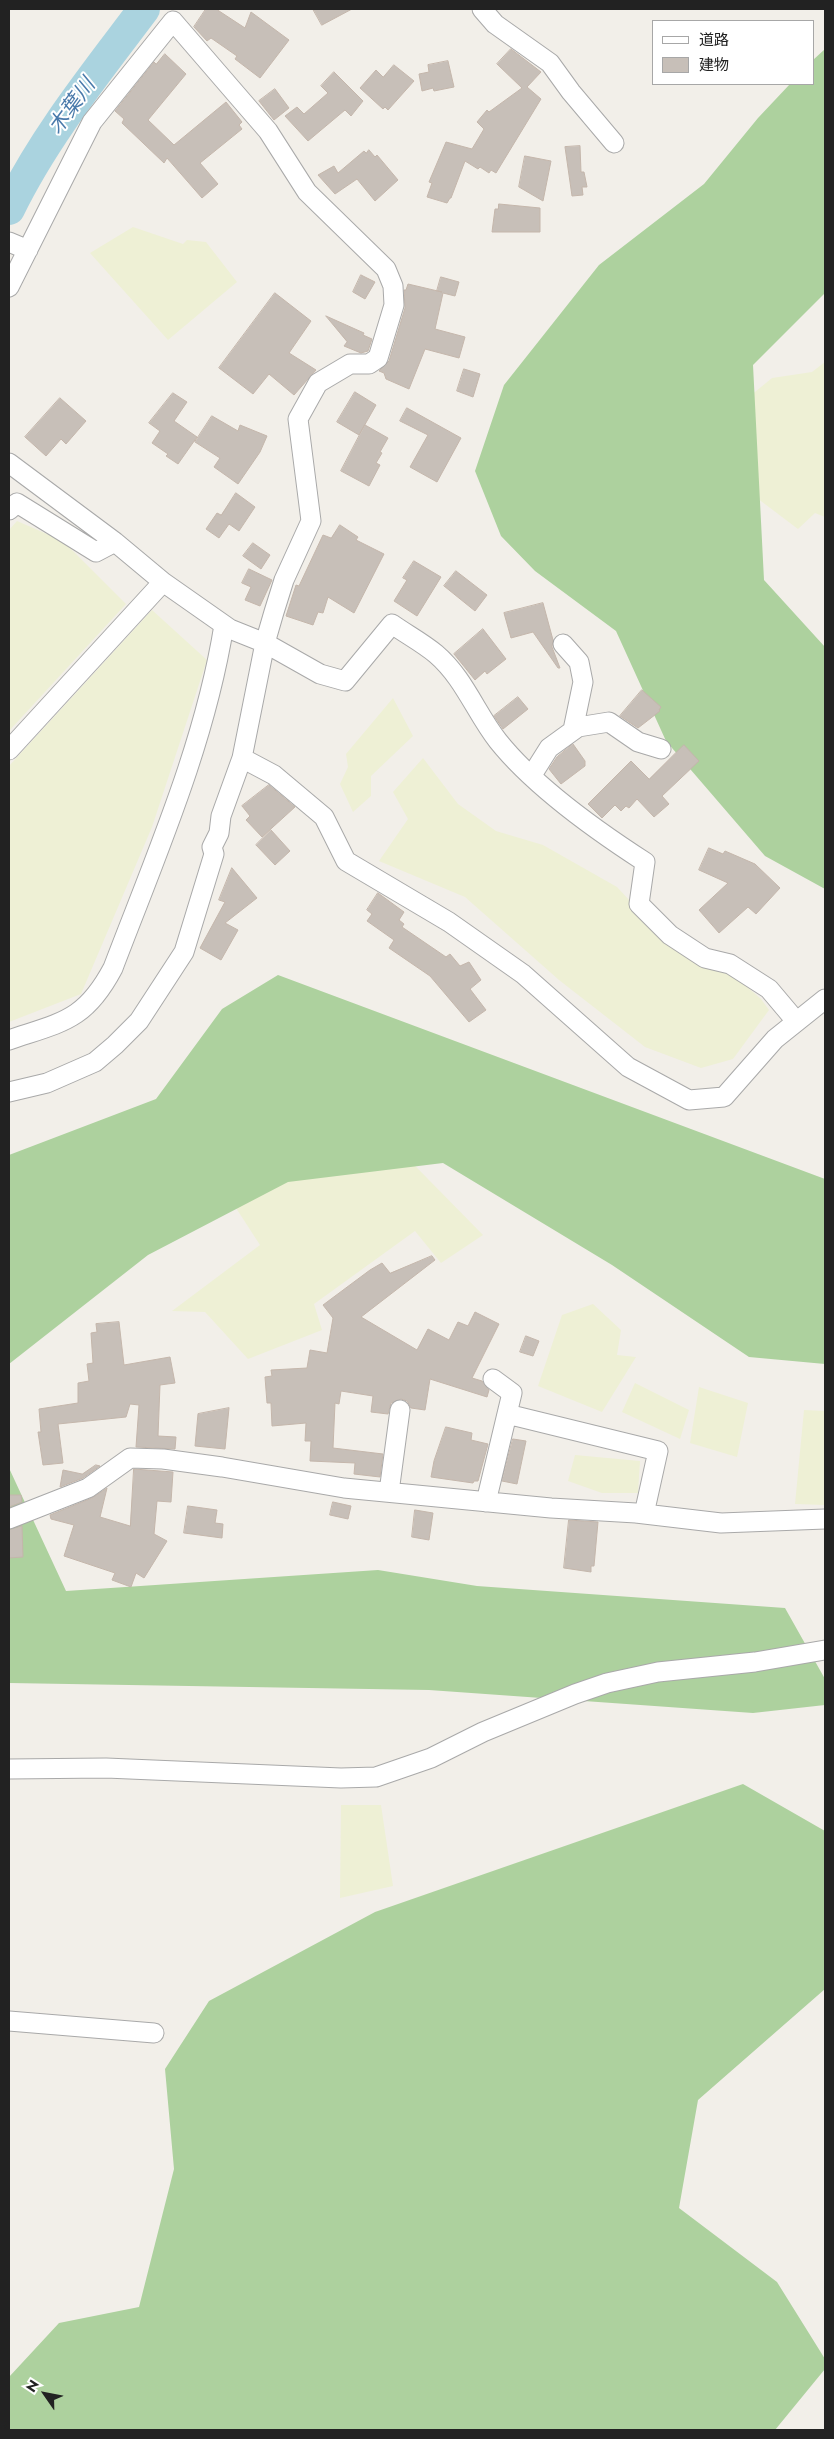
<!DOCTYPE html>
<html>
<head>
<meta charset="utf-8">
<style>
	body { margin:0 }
	#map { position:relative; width:834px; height:2439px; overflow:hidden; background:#f2efe9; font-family:Jost,"Noto Sans JP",sans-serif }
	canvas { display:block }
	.frame { position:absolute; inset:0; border:10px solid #222; pointer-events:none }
	.legend { position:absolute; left:652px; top:20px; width:162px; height:65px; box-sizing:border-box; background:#fff; border:1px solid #a7a7a7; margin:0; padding:6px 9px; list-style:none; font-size:15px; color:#222 }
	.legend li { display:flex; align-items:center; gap:10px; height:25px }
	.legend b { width:25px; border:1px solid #a7a7a7 }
	.north { position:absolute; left:20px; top:2369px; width:50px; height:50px; -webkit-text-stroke:4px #fff; paint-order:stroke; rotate:303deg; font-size:14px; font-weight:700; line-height:20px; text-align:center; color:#222 }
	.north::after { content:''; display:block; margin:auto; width:18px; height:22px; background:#222; clip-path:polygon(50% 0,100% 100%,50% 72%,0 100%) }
</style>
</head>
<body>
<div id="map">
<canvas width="834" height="2439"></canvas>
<div class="frame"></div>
<ul class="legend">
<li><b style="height:6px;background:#fff"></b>道路</li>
<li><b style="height:14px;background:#c7bfb8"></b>建物</li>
</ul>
<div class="north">N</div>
</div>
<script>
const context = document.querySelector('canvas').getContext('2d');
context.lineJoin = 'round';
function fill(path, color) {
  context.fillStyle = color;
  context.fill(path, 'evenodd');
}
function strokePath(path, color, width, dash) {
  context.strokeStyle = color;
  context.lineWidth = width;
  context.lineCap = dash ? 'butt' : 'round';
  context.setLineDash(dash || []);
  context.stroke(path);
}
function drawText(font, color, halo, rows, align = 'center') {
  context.font = font + ' Jost,"Noto Sans JP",sans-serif';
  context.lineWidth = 4;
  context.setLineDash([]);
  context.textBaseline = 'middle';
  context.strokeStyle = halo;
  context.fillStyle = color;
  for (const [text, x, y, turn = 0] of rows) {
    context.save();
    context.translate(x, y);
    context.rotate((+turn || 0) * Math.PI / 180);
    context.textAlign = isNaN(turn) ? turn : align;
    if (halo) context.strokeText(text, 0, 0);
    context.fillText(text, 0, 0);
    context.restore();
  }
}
fill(new Path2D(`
	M133,227L183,244L187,240L206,242L237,282L168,340L90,253Z
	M825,362V517L815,513L798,529L729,477L705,433L772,378L812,372Z
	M17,521L63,541L126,604L9,731V530Z
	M152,610L207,660L152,827L81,994L9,1022V766Z
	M393,698L413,736L371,776V796L353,812L340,784L348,767L346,754Z
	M423,758L458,804L496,831L543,845L617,887L670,944L737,978L761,999L769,1010L733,1059L701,1068L645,1047L559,980L465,897L379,861L408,819L393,792Z
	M371,1121L483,1235L441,1263L415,1231L314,1304L322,1330L248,1359L205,1312L172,1311L260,1245L223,1188Z
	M593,1304L621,1330L617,1355L636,1357L602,1412L538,1386L562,1315Z
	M635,1383L689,1410L680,1439L622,1412Z
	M699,1387L748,1403L737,1457L690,1443Z
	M804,1410L825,1411V1505L795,1504Z
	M575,1455L640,1461L638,1493H602L568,1481Z
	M341,1805H381L393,1886L340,1898Z`), '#eef0d5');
fill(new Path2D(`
	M825,49V293L753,365L764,580L825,647V889L765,856L666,741L616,631L535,571L501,536L475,471L504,385L599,265L704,184L758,118L790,84H813V60Z
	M278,975L825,1179V1364L749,1357L612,1265L443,1163L288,1182L148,1255L9,1364V1155L156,1099L222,1009Z
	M9,1468L66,1591L378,1570L477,1586L785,1608L825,1679V1705L753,1713L429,1690L9,1683Z
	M743,1784L825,1831V1989L698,2100L679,2208L777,2282L825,2359V2369L775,2430H9V2377L59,2323L139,2307L174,2169L165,2069L209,2001L375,1912Z`), '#add19e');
strokePath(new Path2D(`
	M9,209C44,137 96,73 144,9`), '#aad3df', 32);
const building = new Path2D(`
	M206,9H216L245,28L251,12L289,40L260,78L235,59L237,56L211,38L207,41L194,27Z
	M313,9H352L322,25Z
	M511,49L541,72L527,87L541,99L496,173L491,170L489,173L480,167L478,169L465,161L451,198H450L447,203L427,197L432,183L429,182L446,142L472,149L484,129L477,122L487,110L489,112L522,88L497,64Z
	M165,54L186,74L148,120L174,145L226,102L242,122L239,125L242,129L200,163L218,184L202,198L167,158L164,163L122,123L124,119L115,111L154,62L156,64Z
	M448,61L454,87L434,91L433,88L422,91L419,74L429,72L428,65Z
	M394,65L414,81L388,110L385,107L383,109L360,88L376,70L383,77Z
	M334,72L363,101L351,116L345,110L308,141L285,116L297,107L304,114L328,93L321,86Z
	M275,89L289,108L274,120L259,101Z
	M580,146L581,172H584L587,187H582L583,195L572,196L565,147Z
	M369,150L375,157L377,155L398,180L375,201L357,179L335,194L318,175L334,166L338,173L364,151L366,153Z
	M525,156L551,161L543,201L519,187Z
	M499,204L540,208V232H492L495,209H498Z
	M361,275L375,282L365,299L353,292Z
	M441,277L459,282L455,296L443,293L435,329L465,337L459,358L425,349L409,389L386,379L384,373L379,371L389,361L405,308L404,290H406L408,284L442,292L437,291Z
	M275,293L311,321L289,353L316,370L294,395L269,374L253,394L219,368Z
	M326,316L364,333L363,335L372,339L368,351L361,353L344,346L347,342Z
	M464,369L480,374L473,397L457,391Z
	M355,392L376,405L359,435L337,422Z
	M173,393L187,402L174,421L197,437L178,464L166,456L168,454L152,443L160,431L149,423Z
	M60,398L86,421L66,444L61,439L46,456L25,437Z
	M407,408L461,438L437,482L410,467L428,435L400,421Z
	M212,416L238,431L240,425L267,436L260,452L238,484L214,467L220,458L195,442Z
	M365,425L388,438L380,452L382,453L376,463L380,465L369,486L341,471Z
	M236,493L255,507L239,531L229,524L219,538L206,529L217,513L221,515Z
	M340,525L358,537L356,540L384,554L354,613L328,597L323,613L318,612L313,625L286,616L296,585L299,586L323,535L331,538Z
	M253,543L270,555L261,569L243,556Z
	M414,561L441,577L417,616L394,601L407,580L403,578Z
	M249,569L272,580L260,606L245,600L251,587L242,583Z
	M456,571L487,595L475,611L444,586Z
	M543,603L553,640L552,647L560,668H558L533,632L511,638L504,613Z
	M483,629L506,659L487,674L485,671L475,680L454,654Z
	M642,690L661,707L659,710L660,711L638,728L620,716Z
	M518,697L528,709L503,729L494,716Z
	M573,744L585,761V766L561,784L549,769L557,757Z
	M684,745L699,761L662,796L669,804L654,817L637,799L629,808L626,806L621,811L615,805L602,818L588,804L631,761L649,779Z
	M269,785L295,807L262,837L246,820L250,816L242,806Z
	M271,830L290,851L275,865L256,845Z
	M709,848L723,854L725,851L755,864L780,888L756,914L748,907L719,933L699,910L728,883L699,870Z
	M232,868L257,898L225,923L238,930L221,960L200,948L225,902L219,900Z
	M378,893L404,912L399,920L404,924L402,927L446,957L450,954L460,966L469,962L481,980L470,989L486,1010L469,1022L430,976L389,948L394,940L367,921L372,914L367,910Z
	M432,1256L435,1260L361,1317L417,1350L428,1329L449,1340L458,1322L468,1326L475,1312L499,1324L472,1378L482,1381L489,1390L487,1397L430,1379L425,1410L411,1408L407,1401L401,1399L391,1403L388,1414L371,1412L373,1396L341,1391L339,1404L335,1403L333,1448L383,1454L380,1477L354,1474L355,1463L310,1461L311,1441H305L306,1423L272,1426L271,1403H267L265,1377L272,1376L271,1370L307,1368L310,1350L327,1353L333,1318L323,1305L370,1270L382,1263L390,1273Z
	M119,1322L124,1365L170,1357L175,1383L160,1385L158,1436L176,1437L175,1449L136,1447L139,1405L130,1404L126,1417L58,1424L63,1463L43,1465L38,1432H41L39,1409L78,1403V1383L89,1381L87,1364L93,1363L91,1333L97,1332L96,1324Z
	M526,1336L539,1341L533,1356L520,1352Z
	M229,1408L225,1449L195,1446L198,1414Z
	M446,1427L472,1433L471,1440L488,1444L478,1481H474L473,1483L431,1477L434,1461Z
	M513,1439L526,1441L517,1484L502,1481Z
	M96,1465L100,1466L83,1478L60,1487L63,1470L82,1474Z
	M134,1469L173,1472L171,1502L157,1501L154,1534L167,1541L144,1578L136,1573L131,1587L112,1580L115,1573L64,1556L74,1525L51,1519L50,1515L92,1498L107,1488L100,1517L130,1526Z
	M9,1495H21L22,1502L9,1507Z
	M333,1502L351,1506L348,1519L330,1515Z
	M188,1506L217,1510L215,1523L223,1524L222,1538L184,1533Z
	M415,1510L433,1513L429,1540L412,1537Z
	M569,1520L598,1522L594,1566H591V1572L564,1568Z
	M22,1526L23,1557L9,1558V1530Z`);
fill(building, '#c7bfb8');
strokePath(building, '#c4b6ab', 1);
const street = new Path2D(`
	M482,9L495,24L550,63L571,92L614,143
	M9,242L28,250
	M9,287L92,122L173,21L268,131L307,192L386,269L393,286L394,305L378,358L369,364H350L318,383L298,419L311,521L284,580L274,612L265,643L242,758L221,816L219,833L212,847L214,854L184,952L139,1021L115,1045L95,1062L47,1083L9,1092
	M9,463L115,542L163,582L230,629L265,643L320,674L345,681L392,624C406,634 423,643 436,654C464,678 476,713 498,741C534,786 597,831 645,862L639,904L670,935L705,958L730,964L769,989L796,1021
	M9,510L17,503L96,552L115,542
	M563,644L579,662L583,682L573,730
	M9,750L163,582
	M242,758L274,775L324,817L346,861L449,922L523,974L628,1067L689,1100L724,1097L775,1039L825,999
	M532,775L549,748L578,727L609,722L638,742L661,749
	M9,1040C62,1022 85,1021 113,968C156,855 205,744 224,625
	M507,1414L658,1451L644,1514
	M389,1492L400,1410
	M486,1502L512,1393L493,1379
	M9,1519L88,1488L130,1458L163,1459L222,1467L344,1488L551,1508L636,1513L721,1523L825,1519
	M9,1769L106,1768L341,1778L376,1777L431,1758L483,1732L575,1694L607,1683L658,1672L755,1662L825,1650
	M9,2021L154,2033`);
strokePath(street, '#a9a9a9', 21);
strokePath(street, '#fff', 19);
drawText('italic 21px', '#4a7aab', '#fff', [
	["木葉川",73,107,-54]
]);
</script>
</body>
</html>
